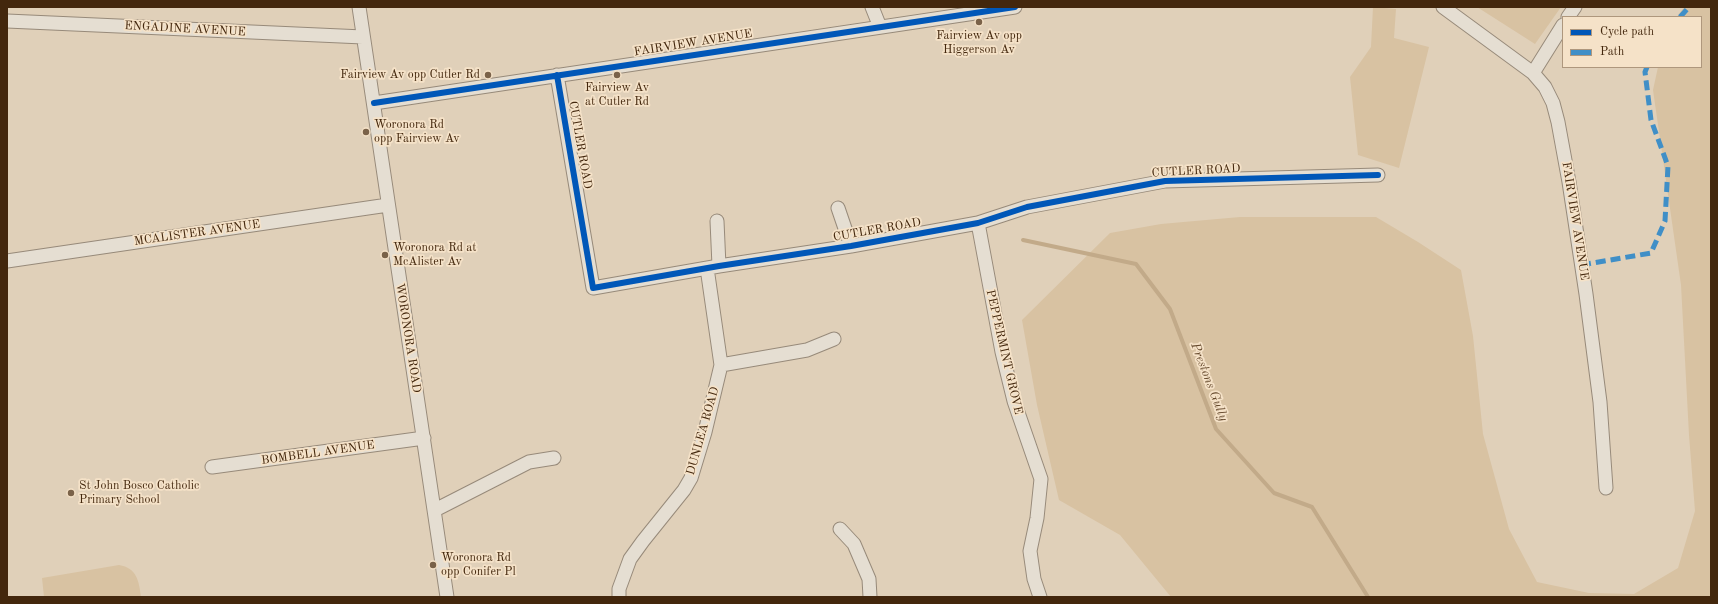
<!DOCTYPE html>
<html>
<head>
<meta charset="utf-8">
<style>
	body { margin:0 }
	#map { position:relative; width:1718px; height:604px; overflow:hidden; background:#e0d0b9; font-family:"Old Standard TT",serif }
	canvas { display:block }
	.frame { position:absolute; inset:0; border:8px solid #43270d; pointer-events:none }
	.legend { position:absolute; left:1562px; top:16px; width:140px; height:52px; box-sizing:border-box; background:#f5e2c8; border:1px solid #ae977d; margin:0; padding:5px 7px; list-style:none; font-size:12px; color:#43270d }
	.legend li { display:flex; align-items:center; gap:8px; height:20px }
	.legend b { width:20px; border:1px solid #ae977d }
</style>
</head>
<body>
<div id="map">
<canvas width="1718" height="604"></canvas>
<div class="frame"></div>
<ul class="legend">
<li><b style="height:5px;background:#0057b8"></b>Cycle path</li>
<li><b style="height:5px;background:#408fc7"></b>Path</li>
</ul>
</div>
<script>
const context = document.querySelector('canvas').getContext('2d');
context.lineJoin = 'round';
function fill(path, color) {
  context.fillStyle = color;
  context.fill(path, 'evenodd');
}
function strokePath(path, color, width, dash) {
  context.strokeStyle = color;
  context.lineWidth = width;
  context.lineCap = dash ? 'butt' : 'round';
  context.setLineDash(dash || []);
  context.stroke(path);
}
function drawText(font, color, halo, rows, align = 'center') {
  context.font = font + ' "Old Standard TT",serif';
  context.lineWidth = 3.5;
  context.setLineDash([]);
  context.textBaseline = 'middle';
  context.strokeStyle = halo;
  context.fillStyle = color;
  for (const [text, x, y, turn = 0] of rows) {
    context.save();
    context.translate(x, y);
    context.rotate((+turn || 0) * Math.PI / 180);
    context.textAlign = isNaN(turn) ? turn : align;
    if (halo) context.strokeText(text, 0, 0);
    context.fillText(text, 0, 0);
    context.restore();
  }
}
fill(new Path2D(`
	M1373,7L1396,9L1394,38L1429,47L1399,168L1358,155L1350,77L1371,47Z
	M1477,7H1561L1535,44Z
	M1684,7H1711V597H1171L1120,535L1059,500L1037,405L1022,320L1110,233L1161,224L1240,217H1376L1418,242L1461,270L1473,336L1483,434L1509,529L1537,582L1589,593L1634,594L1678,568L1695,511L1689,435L1681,285L1653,90L1658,67H1701V17H1677Z
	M119,565C137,568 139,581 141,597H44L42,578Z`), '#d8c2a2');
strokePath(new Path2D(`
	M1023,240L1136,264L1170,309L1216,429L1274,493L1312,507L1368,597`), '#c2aa89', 4);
const minor = new Path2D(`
	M359,7L447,597
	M872,7L880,27
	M1443,7L1533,73L1545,87L1553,103L1558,122L1569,182L1586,294L1600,402L1606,488
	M1568,17L1575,7
	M7,21L363,37
	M1533,73L1563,25
	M557,75L593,288L719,266L851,246L978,223L1027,207L1165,181L1378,175
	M374,103L1015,7
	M838,208L851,246
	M717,221L719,266
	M978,223L1002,352L1014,401L1041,479L1037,518L1030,551L1034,579L1040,597
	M7,261L388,205
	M721,365L807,350L834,339
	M212,467L424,438
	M435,510L529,462L554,458
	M840,529L854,544L869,579L870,597
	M619,597V589L630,559L643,541L684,490L691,478L705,432L721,365L707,268`);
strokePath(minor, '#978a7a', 15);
strokePath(minor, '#e5ded2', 13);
strokePath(new Path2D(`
	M1680,17L1689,7
	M1581,265L1651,253L1665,221L1668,166L1651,120L1645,72L1647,67`), '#408fc7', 5, [10, 5]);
strokePath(new Path2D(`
	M557,75L593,288L719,266L851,246L978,223L1027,207L1165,181L1378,175
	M374,103L1015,7`), '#0057b8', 6);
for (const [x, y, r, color] of [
	[979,22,4,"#7a6249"],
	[488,75,4,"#7a6249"],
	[617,75,4,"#7a6249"],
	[366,132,4,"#7a6249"],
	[385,255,4,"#7a6249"],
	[71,493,4,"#7a6249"],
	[433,565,4,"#7a6249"]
]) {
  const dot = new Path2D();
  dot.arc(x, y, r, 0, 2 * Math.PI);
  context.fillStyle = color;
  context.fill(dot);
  strokePath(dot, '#f5e2c8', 1.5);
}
drawText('12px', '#43270d', '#f5e2c8', [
	["ENGADINE AVENUE",185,29,3],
	["FAIRVIEW AVENUE",693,43,-9],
	["CUTLER ROAD",580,145,80],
	["CUTLER ROAD",1196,171,-3],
	["FAIRVIEW AVENUE",1575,221,81],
	["CUTLER ROAD",877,230,-10],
	["MCALISTER AVENUE",197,233,-8],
	["WORONORA ROAD",408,338,81],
	["PEPPERMINT GROVE",1004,352,77],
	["DUNLEA ROAD",703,431,-74],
	["BOMBELL AVENUE",318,453,-8]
]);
drawText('12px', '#43270d', '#f5e2c8', [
	["Fairview Av opp",979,36,"center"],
	["Higgerson Av",979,50,"center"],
	["Fairview Av opp Cutler Rd",480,75,"right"],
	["Fairview Av",617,88,"center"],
	["at Cutler Rd",617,102,"center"],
	["Woronora Rd",374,125],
	["opp Fairview Av",374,139],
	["Woronora Rd at",393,248],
	["McAlister Av",393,262],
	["St John Bosco Catholic",79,486],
	["Primary School",79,500],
	["Woronora Rd",441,558],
	["opp Conifer Pl",441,572]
], 'left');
drawText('italic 13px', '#65492c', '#f5e2c8', [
	["Prestons Gully",1209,382,69]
]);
</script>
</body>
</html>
